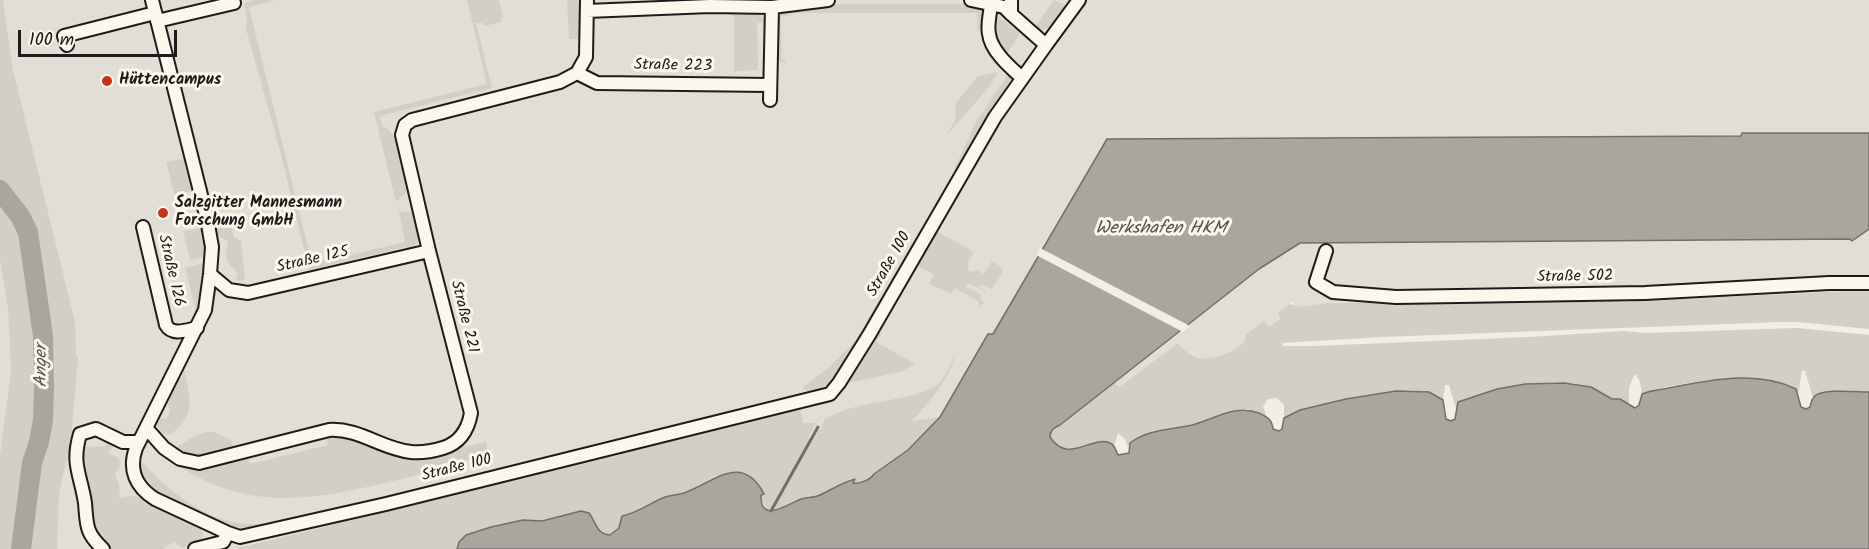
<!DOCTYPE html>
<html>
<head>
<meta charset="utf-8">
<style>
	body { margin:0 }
	#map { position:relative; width:1869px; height:549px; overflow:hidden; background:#f2eee4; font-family:Kalam,sans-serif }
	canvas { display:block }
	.scale { position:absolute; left:18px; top:30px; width:159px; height:27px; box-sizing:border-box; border:3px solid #1c1c1c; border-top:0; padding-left:8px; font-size:18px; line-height:21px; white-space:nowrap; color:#1c1c1c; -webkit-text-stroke:4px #fbf7ec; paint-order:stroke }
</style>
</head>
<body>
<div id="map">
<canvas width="1869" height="549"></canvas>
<div class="scale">100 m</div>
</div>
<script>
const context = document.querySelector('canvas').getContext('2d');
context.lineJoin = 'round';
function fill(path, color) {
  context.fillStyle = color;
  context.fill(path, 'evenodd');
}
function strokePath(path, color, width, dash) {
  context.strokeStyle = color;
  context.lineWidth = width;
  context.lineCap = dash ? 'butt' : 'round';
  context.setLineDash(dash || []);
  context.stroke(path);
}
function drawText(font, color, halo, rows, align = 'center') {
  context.font = font + ' Kalam,sans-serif';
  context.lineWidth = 6;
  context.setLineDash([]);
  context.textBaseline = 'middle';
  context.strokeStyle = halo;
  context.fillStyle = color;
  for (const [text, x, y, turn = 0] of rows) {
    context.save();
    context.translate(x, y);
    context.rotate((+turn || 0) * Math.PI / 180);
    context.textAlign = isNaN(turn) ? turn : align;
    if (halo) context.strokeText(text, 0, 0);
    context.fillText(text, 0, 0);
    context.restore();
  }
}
fill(new Path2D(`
	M0,0H1869V133H1742V136L1107,139L993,334H988L940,417L781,443L301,549H37Z
	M1869,229V290L1618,302H1584V300L1327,303L1298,308L1292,302L1278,312L1280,319L1268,327L1264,322L1242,345L1219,357L1209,360L1201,358L1187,352L1179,343L1119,387L1114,382L1259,269L1300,243L1850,239L1852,241Z
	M0,260L8,310L11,371L0,454Z`), '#e2ded5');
fill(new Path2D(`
	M0,0H3L13,70L75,322L76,357H78L70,453L68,460L66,461L59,494L57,549H0V454L11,371L8,310L0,260Z
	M256,0H276L249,7L312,264L405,242L399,211L414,213L421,240L408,250L406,247L309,270L281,154L246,29L247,19L244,3Z
	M467,0H499L503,18L501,19L502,22L484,26L483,23H476L492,88L380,116L382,126C400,131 403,168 407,185L406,192L396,202L374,112L487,84Z
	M567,0H579V39H569Z
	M1054,0L1069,7C1060,18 1051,35 1034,28Z
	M828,4H971L985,9V25L978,31L977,13H791L790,15L781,16L782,60L786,61V63L779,61L777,57L778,16L785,11Z
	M734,12C747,12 762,8 765,23H757L758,70L734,71V16L731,15Z
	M995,16L999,17L1020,33L1006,56C998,45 987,30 995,16Z
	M998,72L989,87L946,136L955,120L956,103L978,76Z
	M1008,74L1013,82L962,162L954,170L976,122Z
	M183,159L191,191L175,196L166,162Z
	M228,214L234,237L241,241L245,279L243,281L236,280L238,273C225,261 225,258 228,241L217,235L213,218L222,222Z
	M926,220L929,222L839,376C828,384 814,397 802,388L828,368L855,341Z
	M200,228L204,245V257L190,260L183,231Z
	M936,231L974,252L967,264L969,266L967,270L974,272L976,269L984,274L992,261L1000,266L1003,272L992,289L980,284L979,287L986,291V292L968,283L966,287L982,295L979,299L984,302L980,308L978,301L955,288L951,294L949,293L929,284L934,275L916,265Z
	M204,263L202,291L196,312L185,268Z
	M1869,290V329L1798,322H1780L1382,337L1282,343L1283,346H1314L1529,337L1624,331L1645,333L1797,328L1869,335V392H1826L1813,398L1805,371H1802L1798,395L1795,389C1785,386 1774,381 1764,380C1739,375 1665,384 1642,394L1640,382L1636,375H1634L1629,388V405C1623,400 1619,401 1612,399C1602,396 1594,387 1583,385C1539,376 1499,391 1458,402L1456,408L1449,385H1445L1443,400C1439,398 1435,395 1430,393C1403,384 1311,405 1284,418V405L1277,398L1268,399L1263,407L1267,417L1248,409L1236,410L1199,423L1173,429L1152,431L1130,443L1128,447L1125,439L1118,433L1114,446L1109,443C1091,447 1063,457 1050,437C1050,431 1054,427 1060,425L1114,382L1119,387L1178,343C1194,362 1210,362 1231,351C1237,348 1243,345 1246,338L1245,335L1264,321L1269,327L1280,319L1278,312L1290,304L1300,307L1327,303L1584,300L1585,302H1618Z
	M877,331L881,334L876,342L915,364L900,372L848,383Z
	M955,353C951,377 929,403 912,421L940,417L908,450L874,474C868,484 858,482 849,484C837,486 832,489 822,494C816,497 809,497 803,499C790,503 782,514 767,509L761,500V495L739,473L716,476L685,493L668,496L623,516L619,529L610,535C596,534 596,522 589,513L581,511L542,521L523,520L491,527L466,535L459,542L456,549H235L800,409L803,423H814L824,414L816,423L808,438L815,437L822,427L826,414V419C858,398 919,403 940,382C947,374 951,363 955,353Z
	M184,369C190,399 197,415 170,435L164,434L157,426L161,418L166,420L170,411L168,404L177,381L183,377Z
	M206,432H214L231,440L233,450L199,459L176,452L177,447L198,434Z
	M335,434L422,457L486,442L487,449C464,466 433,471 406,478C322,498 253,516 176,464L190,467H200L247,456L250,464L328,445L327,436Z
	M108,439L114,444L108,453L119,458L120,467L115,474L120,488L119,498L131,496L140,497L196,524L203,532L202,541L182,548L174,542L163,549H111L93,525L79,460L85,447L106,446L105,440Z
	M143,463C173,496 215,528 263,524V528L244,529L225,524L153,492L144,481L139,464Z`), '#d2cfc6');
const water = new Path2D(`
	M1742,133H1869V229L1852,241L1850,239L1300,243L1259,269L1060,425C1054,427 1050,431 1050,437C1068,465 1091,435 1110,443C1115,445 1116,451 1118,455L1129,453L1130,443C1148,429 1170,430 1192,425C1215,419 1235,404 1259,413C1267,417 1272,419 1273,429L1279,431L1282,429L1284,418L1300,410L1346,399L1396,391L1429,392L1443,400L1446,419L1451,421L1455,419L1458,402L1497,389L1525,384L1564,383L1591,387L1612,399H1620L1635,408L1639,405L1642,394C1651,390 1659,390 1669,388C1709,380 1758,370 1796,389L1801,407L1806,409L1810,407C1811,404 1811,400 1814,397C1820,388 1858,392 1869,392V549H457L459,542L466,535L491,527L523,520L542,521L581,511L589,513C596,522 596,534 610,535L619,528L622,516C637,513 652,502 665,497C671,495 678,495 684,493C713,483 742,451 764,494L761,495C760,525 790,503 801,499C807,497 814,498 820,495C833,489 841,483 855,479L853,483C860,484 870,480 874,474L908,450L940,417L988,334H993L1107,139L1741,136Z`);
fill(water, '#a9a6a0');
strokePath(water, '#716f6b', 1.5);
fill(new Path2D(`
	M1040,248L1190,326L1183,332L1036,255Z`), '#f2eee4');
strokePath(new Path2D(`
	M771,511L818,427`), '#716f6b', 3);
strokePath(new Path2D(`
	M0,190L20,216L28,232L43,336L44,387L43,420L39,442L32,463L21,549`), '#a9a6a0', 20);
const minor = new Path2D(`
	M152,0L207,219L212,247L210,274L205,310L136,448C128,470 136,487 155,499L228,533L240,537L386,504L830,394L839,383L869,335L995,117L1046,45L1011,14V0
	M971,0L1004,7L1011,14
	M991,5C990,14 987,25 989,34C991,51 1010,67 1022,78
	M587,11L710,6L772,7L828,0
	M157,21L234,3
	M67,45L64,36L155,13
	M1046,45L1079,0
	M577,73L597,83L770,85
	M770,100L772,7
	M143,227L166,325C172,336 187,330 197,328
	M1326,251L1316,282L1333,292L1396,297L1645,293L1829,283H1869
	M210,274L229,290L248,293L429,251
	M147,429L164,448L180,459L199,463L329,430C359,428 382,449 411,452C422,453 433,451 443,448C460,443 468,430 471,413L429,251L402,135L405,125L412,120L560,82L577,73L586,57L587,0
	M103,549C85,532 87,525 85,503C81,475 71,465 80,434L96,429L123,442H139
	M195,549L223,542L228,533`);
strokePath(minor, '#1c1c1c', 16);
strokePath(minor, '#fbf7ec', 12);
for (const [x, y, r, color] of [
	[107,81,6,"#c8321e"],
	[163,213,6,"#c8321e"]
]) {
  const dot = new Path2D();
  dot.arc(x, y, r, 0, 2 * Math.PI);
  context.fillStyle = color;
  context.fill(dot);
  strokePath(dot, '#fbf7ec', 2);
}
drawText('16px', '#1c1c1c', '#fbf7ec', [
	["Straße 223",673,67,1],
	["Straße 125",313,261,-13],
	["Straße 100",890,265,-60],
	["Straße 126",170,271,77],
	["Straße 502",1575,278,-1],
	["Straße 221",463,317,76],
	["Straße 100",457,469,-14]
]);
drawText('bold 16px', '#1c1c1c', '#fbf7ec', [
	["Hüttencampus",119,81],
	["Salzgitter Mannesmann",175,204],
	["Forschung GmbH",175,222]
], 'left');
drawText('italic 18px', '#545351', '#fbf7ec', [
	["Werkshafen HKM",1161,230],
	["Anger",43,366,-90]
]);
</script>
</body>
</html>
